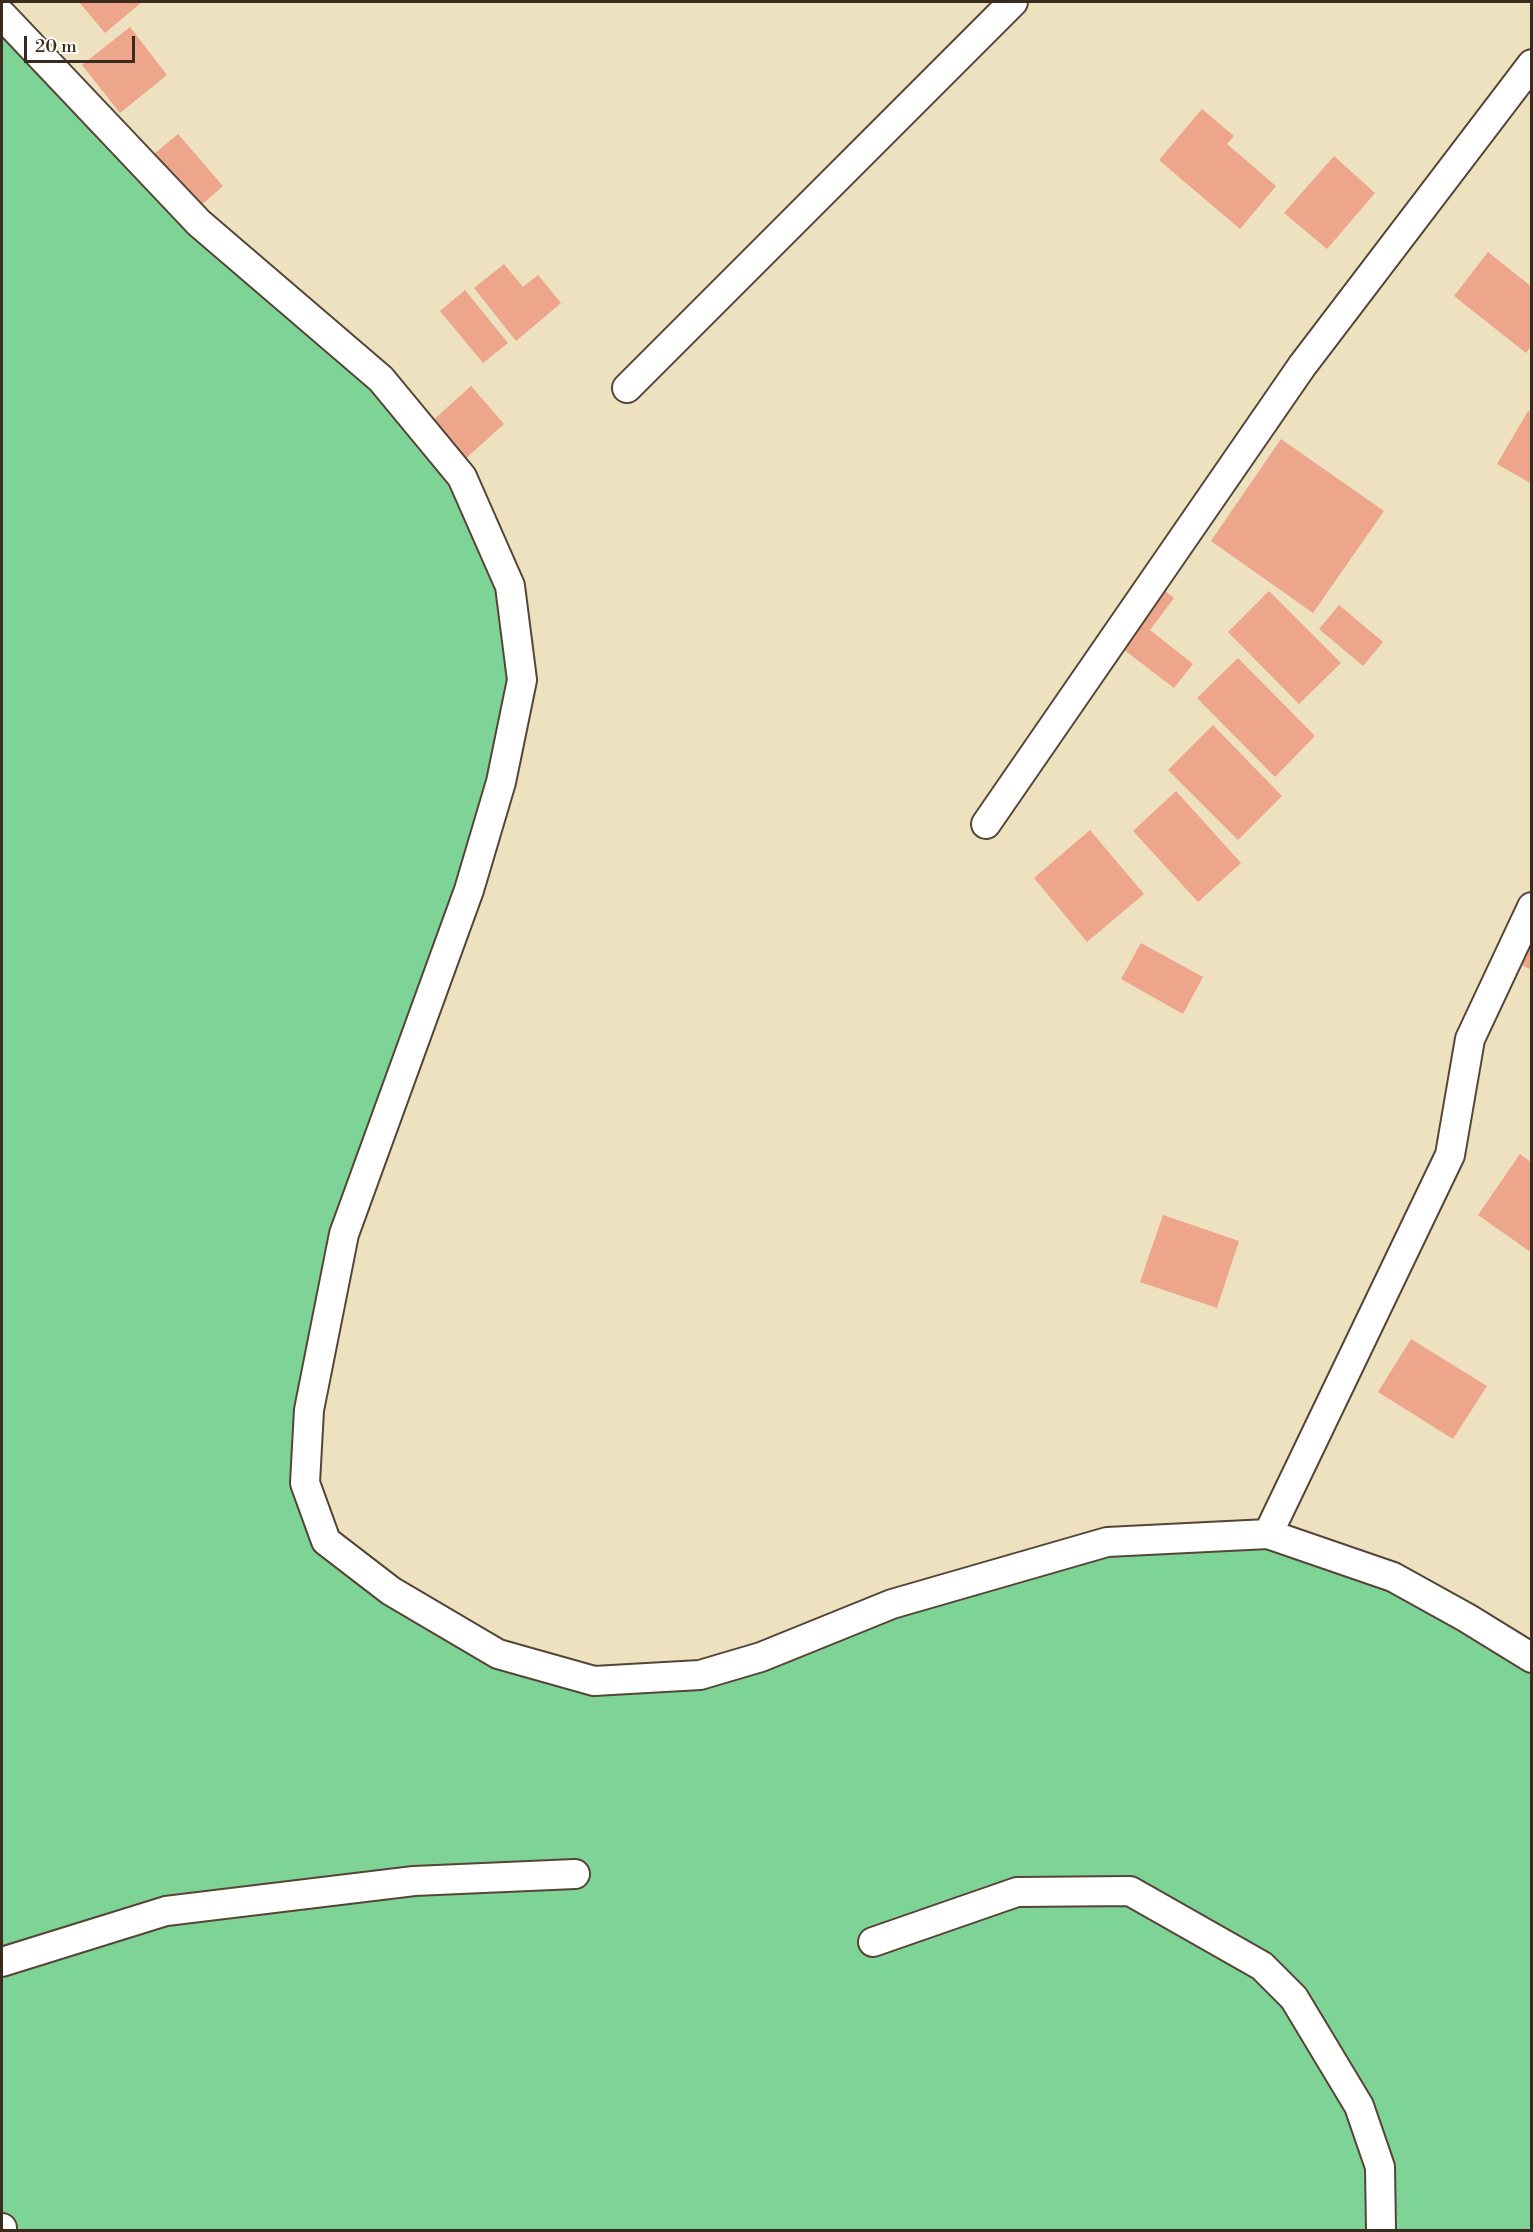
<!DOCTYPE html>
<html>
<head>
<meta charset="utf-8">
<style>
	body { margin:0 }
	#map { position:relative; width:1533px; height:2232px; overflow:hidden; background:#ede1c0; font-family:"Libre Bodoni",serif }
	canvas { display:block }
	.frame { position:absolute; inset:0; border:3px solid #3b2a1e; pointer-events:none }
	.scale { position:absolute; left:24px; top:36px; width:111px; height:27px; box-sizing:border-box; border:3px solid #3b2a1e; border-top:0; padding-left:8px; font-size:18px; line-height:21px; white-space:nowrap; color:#3b2a1e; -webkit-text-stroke:4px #fdfcf7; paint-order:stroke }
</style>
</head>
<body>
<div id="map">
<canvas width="1533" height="2232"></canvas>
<div class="frame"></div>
<div class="scale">20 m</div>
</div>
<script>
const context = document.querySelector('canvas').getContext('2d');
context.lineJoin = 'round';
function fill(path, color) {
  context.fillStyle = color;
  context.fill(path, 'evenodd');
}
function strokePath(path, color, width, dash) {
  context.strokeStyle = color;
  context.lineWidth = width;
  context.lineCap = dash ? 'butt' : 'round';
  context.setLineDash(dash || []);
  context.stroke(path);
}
fill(new Path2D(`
	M2,15L462,477L510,586L522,680L344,1234L309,1410L326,1541L391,1591L594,1681L701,1675L1107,1542L1268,1534L1531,1658V2230H2Z`), '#7ed397');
fill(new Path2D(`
	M79,2H142L105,33Z
	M130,27L167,75L120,113L82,65Z
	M1202,109L1234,136L1227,144L1276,186L1240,229L1159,160Z
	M178,134L223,186L199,207L154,154Z
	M1334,156L1375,193L1327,249L1284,213Z
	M1488,252L1532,287V345L1526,353L1454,296Z
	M504,264L523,287L538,275L561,303L516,341L474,288Z
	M465,290L508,343L483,363L440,311Z
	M471,386L504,424L464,460L431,422Z
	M1528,411L1532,413V484L1497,464Z
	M1281,439L1384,511L1313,613L1211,541Z
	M1159,586L1174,598L1150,630L1193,664L1174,688L1115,643Z
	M1269,591L1341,663L1299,704L1228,632Z
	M1339,605L1383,642L1363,666L1319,629Z
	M1238,658L1315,736L1275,777L1197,698Z
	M1213,725L1282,796L1238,840L1168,770Z
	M1176,791L1241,863L1198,902L1133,831Z
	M1090,830L1144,894L1087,942L1034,878Z
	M1532,925V970L1515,962Z
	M1141,943L1203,977L1183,1014L1121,979Z
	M1520,1154L1532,1163V1253L1478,1215Z
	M1163,1215L1239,1241L1217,1308L1140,1282Z
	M1411,1339L1487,1386L1453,1439L1378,1392Z`), '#eda58b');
const minor = new Path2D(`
	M2,15L199,223L381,379L462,477L510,586L522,680L501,782L469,890L344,1234L309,1410L305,1483L326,1541L391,1591L498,1654L594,1681L700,1675L761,1657L892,1604L1107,1542L1268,1534L1393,1577L1467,1618L1532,1658
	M627,388L1013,2
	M986,824L1302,366L1532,64
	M1268,1534L1450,1155L1470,1039L1532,907
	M873,1942L1017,1892L1130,1891L1262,1966L1294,1998L1359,2106L1380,2167L1381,2230
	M2,1962L166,1911L414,1881L575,1874
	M2,2228V2230`);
strokePath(minor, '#564536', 32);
strokePath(minor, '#fff', 28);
</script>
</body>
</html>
